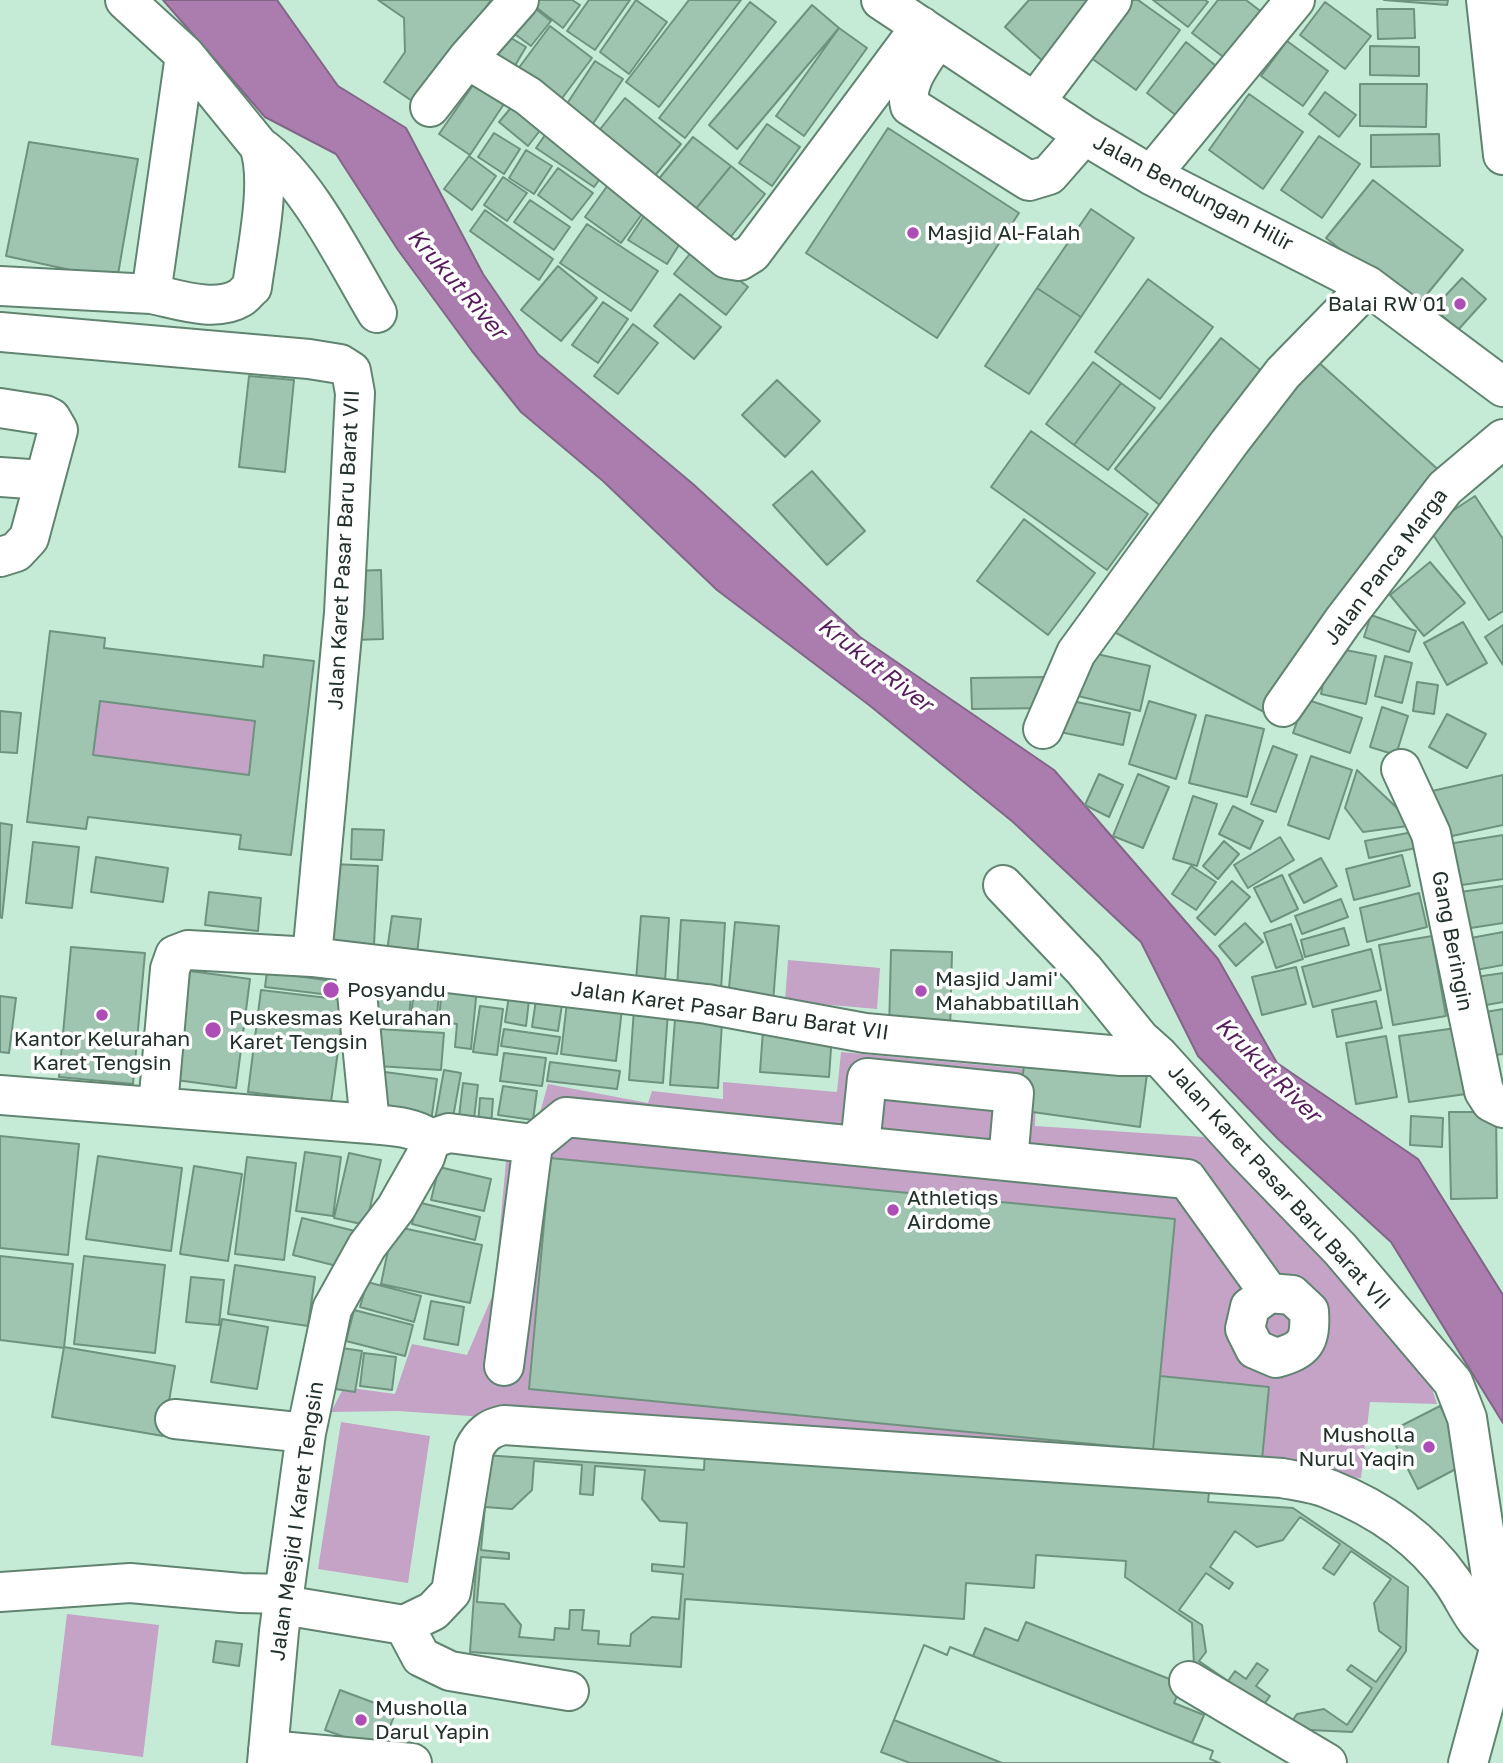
<!DOCTYPE html>
<html>
<head>
<meta charset="utf-8">
<style>
	body { margin:0 }
	canvas { display:block; background:#c5ebd6 }
</style>
</head>
<body>
<canvas width="1503" height="1763"></canvas>
<script>
const context = document.querySelector('canvas').getContext('2d');
context.lineJoin = 'round';
function fill(path, color) {
  context.fillStyle = color;
  context.fill(path, 'evenodd');
}
function strokePath(path, color, width, dash) {
  context.strokeStyle = color;
  context.lineWidth = width;
  context.lineCap = dash ? 'butt' : 'round';
  context.setLineDash(dash || []);
  context.stroke(path);
}
function drawText(font, color, halo, rows, align = 'center') {
  context.font = font + ' "Golos Text",sans-serif';
  context.lineWidth = 7;
  context.setLineDash([]);
  context.textBaseline = 'middle';
  context.strokeStyle = halo;
  context.fillStyle = color;
  for (const [text, x, y, turn = 0] of rows) {
    context.save();
    context.translate(x, y);
    context.rotate((+turn || 0) * Math.PI / 180);
    context.textAlign = isNaN(turn) ? turn : align;
    if (halo) context.strokeText(text, 0, 0);
    context.fillText(text, 0, 0);
    context.restore();
  }
}
fill(new Path2D(`
	M100,701L255,721L249,775L93,755Z
	M788,960L880,968L877,1009L785,1001Z
	M841,1052L1037,1070L1035,1126L1204,1137L1364,1283L1428,1376L1437,1404L1370,1402L1361,1478L398,1411L331,1412L344,1387L395,1394L412,1344L467,1355L494,1292L509,1129C543,1124 539,1113 548,1084L648,1103L652,1091L723,1099V1082L837,1092Z
	M341,1422L430,1436L408,1583L318,1569Z
	M67,1614L159,1625L143,1757L51,1745Z`), '#c4a3c6');
const water = new Path2D(`
	M163,0H277L338,86L406,128L483,274L538,354L693,484L860,637L1054,770L1218,959L1277,1063L1418,1159L1503,1295V1423L1391,1242L1278,1139L1198,1056L1141,942L1013,822L869,705L717,590L603,481L521,412L472,351L398,250L336,154L265,117Z`);
fill(water, '#ab7daf');
strokePath(water, '#826687', 2);
const building = new Path2D(`
	M378,0H491L418,105L384,82L405,52L404,18Z
	M536,0H572L580,5L563,28L533,5Z
	M589,0H630L595,50L567,31Z
	M636,0L667,22L629,74L600,52Z
	M689,0H741L659,107L626,82Z
	M1029,0H1102L1045,63L1005,27Z
	M1116,0H1138L1180,30L1136,90L1080,50Z
	M1153,0H1205L1208,2L1188,27Z
	M1218,0H1246L1272,20L1235,66L1192,33Z
	M1384,0H1448L1447,5Z
	M750,2L776,22L685,138L659,118Z
	M1325,2L1371,36L1345,69L1300,35Z
	M812,5L839,28L737,149L709,125Z
	M532,6L551,21L531,46L512,32Z
	M1377,9H1414L1415,38L1378,39Z
	M550,26L592,58L554,109L512,77Z
	M839,28L867,48L804,136L776,116Z
	M501,32L526,47L507,79L482,64Z
	M1287,41L1328,71L1303,106L1261,76Z
	M1186,42L1225,73L1186,123L1147,93Z
	M1370,46L1419,47V76L1370,75Z
	M595,61L623,79L586,134L559,116Z
	M478,78L508,98L470,155L439,134Z
	M1360,84H1427L1426,127L1360,126Z
	M1325,92L1356,115L1339,137L1309,114Z
	M1249,94L1303,132L1263,189L1209,150Z
	M520,97L548,120L528,146L499,122Z
	M625,98L681,144L648,184L593,138Z
	M767,124L800,147L772,186L739,163Z
	M552,125L610,165L594,187L536,148Z
	M888,128L1019,213L937,338L806,253Z
	M494,133L520,149L504,174L478,157Z
	M1439,134L1440,166L1371,167V135Z
	M1319,136L1360,164L1322,218L1281,190Z
	M693,137L731,166L690,216L653,186Z
	M29,142L138,159L117,280L6,256Z
	M526,150L552,166L534,194L509,178Z
	M469,156L496,176L472,210L444,189Z
	M731,166L765,194L725,244L690,216Z
	M558,168L593,193L572,220L538,195Z
	M503,177L527,193L507,221L484,205Z
	M613,178L650,203L621,243L585,217Z
	M1373,180L1463,250L1415,309L1326,238Z
	M530,200L570,227L554,250L514,222Z
	M1091,209L1134,238L1081,317L1037,288Z
	M485,210L553,259L539,280L470,231Z
	M648,210L686,234L667,264L628,240Z
	M587,224L658,271L631,311L560,263Z
	M696,246L748,287L726,315L674,274Z
	M558,266L597,298L561,341L521,310Z
	M1462,278L1486,299L1458,330L1434,308Z
	M1148,279L1213,327L1160,399L1095,352Z
	M1037,288L1081,317L1029,394L985,366Z
	M680,294L721,327L694,359L654,326Z
	M603,302L628,319L598,363L572,345Z
	M633,324L658,343L618,394L594,376Z
	M1221,338L1269,377L1162,507L1115,469Z
	M1317,361L1442,473L1264,712L1105,627Z
	M1093,362L1121,383L1074,445L1046,424Z
	M249,376L294,380L285,472L239,467Z
	M777,380L820,421L785,457L742,415Z
	M1121,383L1155,408L1108,470L1074,445Z
	M1031,431L1148,514L1107,570L991,487Z
	M812,471L865,531L827,565L773,505Z
	M1475,496L1503,539V611L1489,620L1428,527Z
	M1024,519L1095,573L1048,635L977,581Z
	M1430,562L1465,603L1424,636L1390,595Z
	M381,570L383,639L353,640L351,571Z
	M1371,615L1416,631L1409,652L1364,637Z
	M1463,622L1487,663L1447,685L1424,643Z
	M1503,625V665L1485,637Z
	M50,631L105,638L104,648L263,667L264,655L314,661L291,855L239,849L241,835L88,817L86,829L27,822ZM100,701L255,721L249,775L93,755Z
	M1330,647L1376,656L1366,704L1321,694Z
	M1088,652L1150,666L1140,711L1078,696Z
	M1385,656L1412,663L1402,703L1375,696Z
	M1047,677L1048,708L972,709L971,678Z
	M1417,682L1438,685L1434,714L1413,711Z
	M1305,699L1362,718L1350,753L1293,733Z
	M1067,700L1130,713L1123,745L1060,732Z
	M1149,701L1196,715L1176,779L1129,764Z
	M1382,707L1408,716L1396,755L1370,747Z
	M0,711L21,713L17,753L0,752Z
	M1447,714L1486,734L1467,768L1429,747Z
	M1206,715L1264,729L1247,797L1189,783Z
	M1273,746L1297,755L1276,812L1251,804Z
	M1311,756L1352,770L1329,839L1288,825Z
	M1357,770L1415,825L1363,832L1345,808Z
	M1099,774L1123,785L1109,817L1085,805Z
	M1138,774L1169,787L1143,848L1113,836Z
	M1503,775V825L1443,838L1432,791Z
	M1193,796L1217,804L1197,866L1173,859Z
	M1233,806L1263,821L1250,849L1219,834Z
	M0,823L12,825L2,918L0,917Z
	M352,829L384,830L382,860L351,859Z
	M1413,832L1416,848L1369,858L1365,841Z
	M1503,835V879L1455,886L1448,844Z
	M1280,837L1294,860L1248,888L1234,865Z
	M1224,841L1239,854L1218,879L1203,866Z
	M33,842L79,847L72,908L26,903Z
	M1402,855L1410,886L1354,900L1346,869Z
	M96,857L168,868L163,902L91,892Z
	M1321,858L1337,886L1304,903L1289,875Z
	M332,864L378,866L374,945L327,942Z
	M1191,866L1216,882L1196,910L1172,894Z
	M1282,875L1298,909L1271,922L1254,888Z
	M1232,881L1250,897L1215,935L1197,918Z
	M1503,886V923L1458,930L1453,893Z
	M209,892L261,898L258,931L205,925Z
	M1419,893L1427,927L1367,942L1360,908Z
	M1341,899L1348,917L1302,934L1295,916Z
	M392,916L421,919L417,954L387,951Z
	M641,916L669,918L665,982L636,981Z
	M681,920L725,923L721,990L677,988Z
	M735,922L779,926L773,1002L728,999Z
	M1245,923L1263,942L1236,966L1219,946Z
	M1291,924L1303,959L1276,968L1264,933Z
	M1344,928L1349,945L1305,957L1301,940Z
	M1503,932V965L1465,972L1460,940Z
	M1432,936L1446,1016L1393,1025L1379,945Z
	M71,947L145,953L133,1084L59,1077Z
	M1371,949L1381,990L1313,1007L1302,967Z
	M891,950L952,952L950,1033L889,1031Z
	M1296,967L1306,1004L1262,1015L1252,977Z
	M190,971L250,979L236,1088L176,1080Z
	M372,971L413,975L408,1026L368,1023Z
	M267,972L340,982L338,996L265,987Z
	M1503,973V1002L1475,1007L1469,978Z
	M442,985L477,988L471,1049L455,1047L457,1024L439,1022Z
	M510,989L530,992L526,1026L505,1022Z
	M261,990L345,1000L331,1102L248,1092Z
	M414,992L439,994L436,1026L410,1023Z
	M537,993L563,998L558,1031L532,1027Z
	M0,996L16,998L9,1053L0,1052Z
	M1376,1001L1382,1028L1337,1037L1332,1010Z
	M567,1002L622,1009L616,1061L561,1054Z
	M480,1006L503,1009L497,1055L473,1052Z
	M634,1009L668,1012L663,1083L629,1080Z
	M1503,1009V1054L1488,1056L1480,1013Z
	M675,1019L722,1022L718,1088L670,1085Z
	M1463,1027L1473,1093L1409,1102L1399,1036Z
	M380,1029L444,1033L441,1070L377,1066Z
	M504,1029L560,1037L557,1054L501,1046Z
	M763,1030L832,1034L829,1077L760,1072Z
	M1386,1036L1397,1097L1356,1104L1346,1043Z
	M504,1053L546,1058L542,1086L500,1081Z
	M1025,1058L1147,1074L1140,1127L1018,1110Z
	M550,1062L620,1071L617,1089L547,1081Z
	M444,1070L461,1073L452,1123L435,1120Z
	M385,1072L437,1079L430,1129L379,1121Z
	M463,1083L478,1085L473,1127L458,1125Z
	M503,1086L537,1091L533,1120L498,1115Z
	M480,1098L493,1099L491,1127L478,1125Z
	M1449,1112H1496L1497,1198L1451,1199Z
	M1411,1116L1443,1118L1442,1147L1410,1145Z
	M0,1136L79,1144L68,1255L0,1248Z
	M305,1152L341,1157L333,1216L296,1211Z
	M349,1153L381,1160L366,1225L334,1218Z
	M98,1156L182,1168L171,1251L86,1239Z
	M247,1157L296,1163L284,1260L235,1254Z
	M550,1158L1175,1219L1153,1450L529,1389Z
	M194,1166L242,1174L228,1261L180,1254Z
	M439,1167L491,1179L484,1211L431,1200Z
	M417,1202L480,1217L475,1240L412,1224Z
	M302,1218L355,1231L345,1268L293,1255Z
	M393,1226L482,1245L470,1303L381,1284Z
	M0,1256L73,1264L64,1348L0,1340Z
	M84,1256L165,1265L155,1353L74,1344Z
	M235,1265L315,1277L308,1326L228,1314Z
	M191,1277L224,1280L219,1325L186,1322Z
	M367,1282L421,1296L414,1322L360,1307Z
	M431,1301L464,1307L458,1345L424,1339Z
	M354,1310L413,1325L405,1356L346,1341Z
	M222,1319L268,1327L257,1389L211,1382Z
	M328,1346L362,1351L355,1392L322,1387Z
	M64,1347L175,1366L163,1436L52,1417Z
	M364,1353L396,1357L392,1390L360,1386Z
	M1160,1376L1269,1387L1262,1460L1153,1450Z
	M1440,1406L1469,1462L1418,1489L1389,1432Z
	M705,1448L1210,1484L1208,1502L1293,1508L1408,1587L1406,1651L1352,1732L1289,1729L1194,1666L1192,1623L1125,1577L1126,1561L1036,1555L1034,1588L966,1583L964,1619L685,1599L681,1667L470,1652L484,1455L704,1470Z
	M534,1461L582,1465L580,1494L593,1495L595,1466L645,1470L642,1499L660,1521L687,1523L684,1567L652,1564V1571L683,1574L679,1619L652,1617L631,1634L630,1646L598,1644L599,1631L582,1630L584,1610H570L569,1629L555,1628L554,1640L519,1637L521,1625L504,1604L477,1602L481,1557L509,1559V1553L481,1550L485,1507L512,1509L532,1490Z
	M1300,1517L1340,1544L1323,1568L1334,1575L1351,1551L1391,1579L1374,1603L1379,1631L1401,1647L1376,1682L1351,1665L1347,1670L1372,1688L1347,1725L1324,1709L1297,1714L1290,1724L1263,1706L1270,1696L1256,1686L1268,1670L1257,1663L1246,1679L1235,1671L1228,1681L1199,1661L1206,1652L1202,1625L1179,1610L1206,1573L1229,1589L1233,1583L1210,1567L1235,1531L1257,1547L1283,1540Z
	M1026,1622L1182,1684L1174,1703L1204,1715L1192,1743L1213,1751L1210,1759L1220,1763H910L881,1752L924,1645L947,1655L950,1647L973,1656L985,1628L1018,1641Z
	M216,1641L242,1644L239,1666L213,1662Z
	M924,1645L947,1655L950,1647L1213,1751L1210,1759L1220,1763H1002L894,1720Z
	M340,1690L396,1711L381,1750L325,1730Z`);
fill(building, '#9fc4b0');
strokePath(building, '#6f927f', 2);
const minor = new Path2D(`
	M881,0L1084,135L1151,175L1368,286L1503,387
	M1486,0L1503,155
	M933,45C921,64 904,83 910,106L1029,181L1049,175L1084,135
	M467,59L528,96L727,259L739,261L752,253L921,26
	M1035,102L1112,0
	M430,107L467,59L519,0
	M259,146C307,179 347,263 377,313
	M1151,175L1295,0
	M0,286L151,294L185,55L125,0
	M151,294C177,299 215,313 240,298C244,296 248,290 252,287C257,248 272,181 259,146L185,55
	M0,332L309,359L340,364L351,371L355,393L344,613L312,957
	M0,408L45,415L51,418L58,430L29,538L16,552L0,557
	M0,477L44,480
	M1283,707L1343,621L1445,488L1503,439
	M1043,729L1076,653L1229,443L1283,373L1368,286
	M1401,769L1431,834L1484,1091L1491,1102L1503,1108
	M1003,885L1084,970L1140,1039L1159,1056L1246,1152L1340,1249L1453,1382L1467,1418L1501,1642L1468,1763
	M354,963L370,1124
	M0,1095L370,1124C391,1126 413,1126 431,1139
	M158,1106L170,969L175,955L188,950L312,957L707,1004L865,1033L1121,1056H1159
	M431,1139L449,1133L533,1144L566,1117L1187,1179L1269,1293L1292,1295L1309,1311C1311,1342 1305,1350 1276,1358L1255,1349L1245,1329L1250,1307L1269,1293
	M860,1146L867,1078L1014,1093L1008,1161
	M504,1366L533,1144
	M175,1419L306,1433
	M0,1592L130,1583L241,1593L285,1594
	M283,1605L404,1625L433,1611L451,1592L474,1449C481,1435 489,1428 504,1425L1282,1478C1297,1481 1315,1483 1329,1489C1377,1508 1422,1538 1452,1581C1469,1605 1473,1626 1501,1642
	M404,1625L421,1657L450,1671L569,1691
	M1189,1681L1327,1763
	M268,1750L412,1763
	M267,1763L279,1631L306,1433L332,1309L367,1246L396,1208L425,1157L431,1139`);
strokePath(minor, '#618471', 42);
strokePath(minor, '#fff', 38);
for (const [x, y, r, color] of [
	[913,233,7,"#ad4db6"],
	[1460,304,7,"#ad4db6"],
	[331,990,9,"#ad4db6"],
	[921,991,7,"#ad4db6"],
	[102,1015,7,"#ad4db6"],
	[213,1030,9,"#ad4db6"],
	[893,1210,7,"#ad4db6"],
	[1429,1447,7,"#ad4db6"],
	[361,1720,7,"#ad4db6"]
]) {
  const dot = new Path2D();
  dot.arc(x, y, r, 0, 2 * Math.PI);
  context.fillStyle = color;
  context.fill(dot);
  strokePath(dot, '#fff', 2.5);
}
drawText('21px', '#223129', '#fff', [
	["Jalan Bendungan Hilir",1193,193,28],
	["Jalan Karet Pasar Baru Barat VII",344,550,-87],
	["Jalan Panca Marga",1386,567,-53],
	["Gang Beringin",1452,941,79],
	["Jalan Karet Pasar Baru Barat VII",730,1011,8],
	["Jalan Karet Pasar Baru Barat VII",1279,1187,48],
	["Jalan Mesjid I Karet Tengsin",297,1521,-82]
]);
drawText('21px', '#223129', '#fff', [
	["Masjid Al-Falah",927,233],
	["Balai RW 01",1446,304,"right"],
	["Masjid Jami'",935,979],
	["Mahabbatillah",935,1003],
	["Posyandu",347,990],
	["Puskesmas Kelurahan",229,1018],
	["Karet Tengsin",229,1042],
	["Kantor Kelurahan",102,1039,"center"],
	["Karet Tengsin",102,1063,"center"],
	["Athletiqs",907,1198],
	["Airdome",907,1222],
	["Musholla",1415,1435,"right"],
	["Nurul Yaqin",1415,1459,"right"],
	["Musholla",375,1708],
	["Darul Yapin",375,1732]
], 'left');
drawText('italic 23px', '#551c5a', '#fff', [
	["Krukut River",457,284,49],
	["Krukut River",875,665,38],
	["Krukut River",1268,1070,45]
]);
</script>
</body>
</html>
